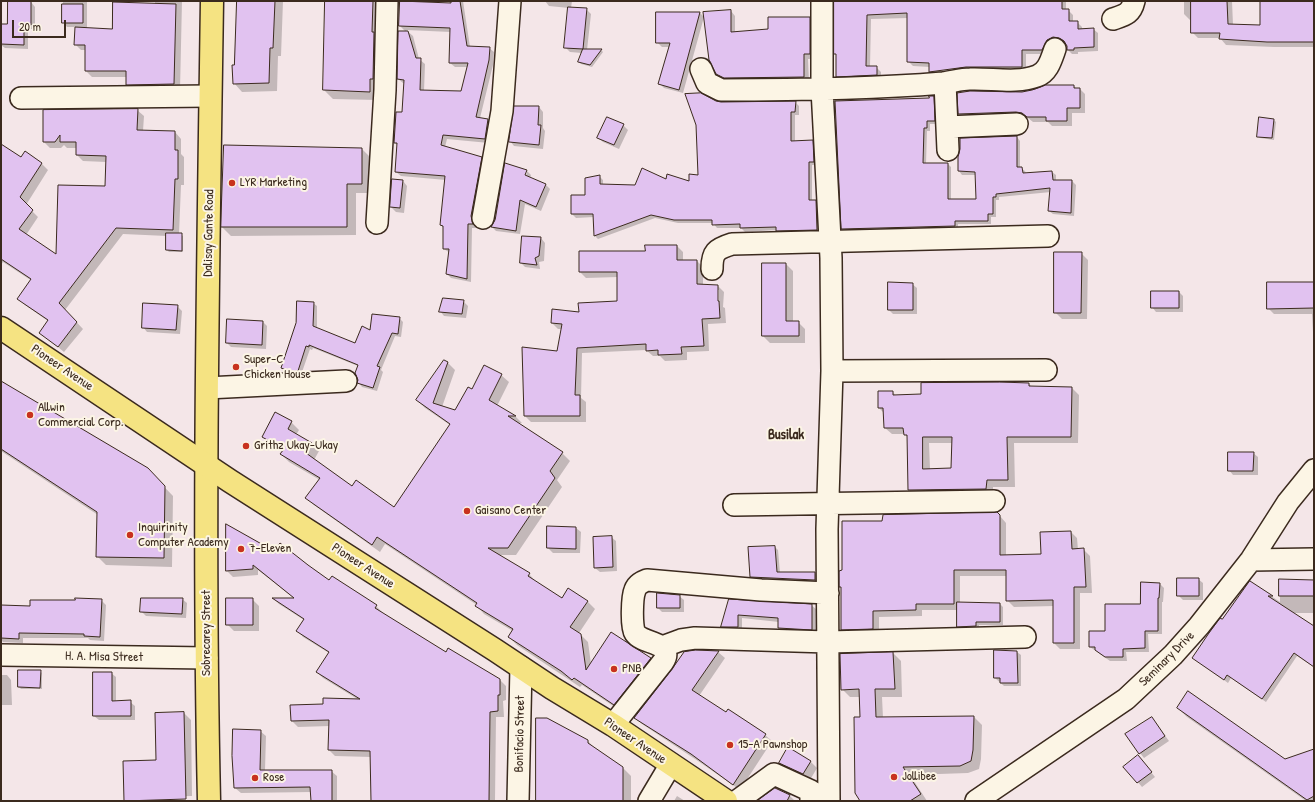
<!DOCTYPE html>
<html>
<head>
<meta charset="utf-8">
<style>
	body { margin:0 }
	#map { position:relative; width:1315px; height:802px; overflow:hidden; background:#f4e6e8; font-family:"Patrick Hand",sans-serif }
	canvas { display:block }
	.frame { position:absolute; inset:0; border:2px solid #3b2a1e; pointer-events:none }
	.scale { position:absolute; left:12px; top:20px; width:54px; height:18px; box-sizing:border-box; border:2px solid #3b2a1e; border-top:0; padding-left:5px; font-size:12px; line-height:14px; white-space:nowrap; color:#3b2a1e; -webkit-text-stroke:3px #fcf5e5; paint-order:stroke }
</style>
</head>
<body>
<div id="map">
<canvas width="1315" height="802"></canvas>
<div class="frame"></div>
<div class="scale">20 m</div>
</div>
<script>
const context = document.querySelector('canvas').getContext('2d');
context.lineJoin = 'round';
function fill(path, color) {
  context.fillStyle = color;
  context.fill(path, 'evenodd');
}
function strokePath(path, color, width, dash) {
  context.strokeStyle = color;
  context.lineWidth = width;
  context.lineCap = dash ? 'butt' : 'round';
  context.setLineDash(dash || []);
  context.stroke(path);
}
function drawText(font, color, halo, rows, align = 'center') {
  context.font = font + ' "Patrick Hand",sans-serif';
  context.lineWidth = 4;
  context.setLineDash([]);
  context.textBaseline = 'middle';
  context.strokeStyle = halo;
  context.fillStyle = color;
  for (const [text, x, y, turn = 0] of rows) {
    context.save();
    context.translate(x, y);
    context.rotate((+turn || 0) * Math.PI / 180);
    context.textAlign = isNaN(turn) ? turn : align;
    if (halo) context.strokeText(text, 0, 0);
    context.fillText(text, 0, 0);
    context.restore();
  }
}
fill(new Path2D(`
	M63,1H87V29L113,30L155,4V1H182L180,90H133L127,84V77H92L86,71V50H81L75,44L76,27H67L63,22Z
	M238,1H283L281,56H278L277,91L242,92L234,83Z
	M326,1H381L378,100L333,99L324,90Z
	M401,1H419V3L449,4V1H463L470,47L489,48L494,52L493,65L480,118L488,119L492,124L489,143L447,139L445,147L481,158L486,162L475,221L477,228H472L471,282L451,278L447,274L450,253L444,249V228L441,225L446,180L401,176L396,172L398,146L395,143L403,113L405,83H403L398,79L406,32L400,26ZM406,30L451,32L450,63L455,67H468L462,92L424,91L425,64L419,59L413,36Z
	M545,1H572L571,8L586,9L591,14L587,50H601L603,52L592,67L581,64L579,62L582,53L570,52L565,47L569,8L549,6Z
	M600,1H620L619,2Z
	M834,1H1066V10H1068L1073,15V22H1077L1082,27V29H1093L1098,33V51L1078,52V54H1072L1068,50L1066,43L1058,41L1046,54H1026V72L935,76L930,72V67L913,66L908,61V18L871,19L870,67H876L881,72V79L841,81L837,76Z
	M1184,1H1232L1233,25L1261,26V1H1314V47H1274L1226,45L1220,38H1198L1192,32V20H1190L1184,14Z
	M31,2L35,7V29H28V49L5,48L1,45V25H8Z
	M731,11L735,16V32L769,30L810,18L814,22V59H808L809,82H729L722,79L717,74Z
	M700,13L704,17L683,93L664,88L660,84L670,47H662L657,42Z
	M1074,86L1077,89H1080L1085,94V113H1072V126H1052L1048,122H1033L1028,118L1022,117L965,119L959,114L958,94L1022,93Z
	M933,97L937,100L938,124H930V131H927L926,164H948L951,167V200H977L976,175H962L959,171L1017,137L1020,141V168L1025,171L1026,173L1052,172L1056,175V181H1072L1076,185L1074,216L1053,214L1049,211L1051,192L999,197V200H996V217H991V224H958V230L846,232L842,229L930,99Z
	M715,102L721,103L795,102L799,106V115H795V142L812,141L816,145L817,165H812V201H815L819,204L821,233L780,234L776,230L745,232L741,228H717L713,223H678L655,218L598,239L595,236L594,217L576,218L572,214V196H586L600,177L603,180V185L635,186L667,180L690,182L699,176Z
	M539,107L543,112V128L545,131L543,149L514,146L510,141Z
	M137,110L144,116L143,131L175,132L181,139V154L184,157V185H181L179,234L183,236V252H169L167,250V236L123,234L65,310L83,329L64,352L41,333L48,321L25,305L19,299L32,281L3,262L1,265V145L21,159L41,163L48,170L26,205L38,217L26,235L57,256L106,187V162L83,161L77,155V148H67L64,145L61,148H50L44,142V111Z
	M1274,120L1276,122L1274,140L1260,138L1258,136Z
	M623,125L628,130L619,149L603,142L598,138Z
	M362,149L371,158L370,193H356V235L231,236L222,227Z
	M506,165L526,170L531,175L530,178L546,185L550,189L541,211L525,204L520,234L496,231L492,227L496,220ZM525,172H527L525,180H523Z
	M403,181L407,186L404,213L396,212L391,207Z
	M541,238L545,243L544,261L539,262L540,269L525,267L521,263Z
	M646,246H677L683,252V261H697L703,267V285L718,286L724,292L723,307L725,308L726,323L708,324L709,351L687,352V360L665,361L660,356H653L646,350L582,353L581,398L586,402V422H531L525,416L558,352L562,329H558L552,323L580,313L618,302V277L586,278L580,272V252H646ZM717,290H719V306H717Z
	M1081,253L1088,260L1087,319H1062L1055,312Z
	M786,264L793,271V322H798L805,329V343H770L763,336Z
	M1314,283V334L1313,332L1312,314H1274L1268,308Z
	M912,284L917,288V314H893L889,310Z
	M1179,292L1183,296V312H1156L1152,307Z
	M463,301L468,306L466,318L444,316L440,311Z
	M313,303L317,306V328L356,344L371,332L399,318L403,322L401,337L395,336L381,370L383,372L377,391L362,387L359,383L358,366L313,348L312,350L310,349L301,375H297L286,371L282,368Z
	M177,306L182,311L180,334L147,332L143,327Z
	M263,322L267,326L266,349L231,347L227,343Z
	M447,362L455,370L442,407L455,412L472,391L501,375L509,382L497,406L516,417L522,423H517L562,453L570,461L557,480L562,487L516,555H498L529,574L537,583L562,599L587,601L595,609L579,633L588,642L591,664L650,659L658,667L622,712L582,685L580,687L517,645L509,637L513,631L484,614L477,606V605L385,544L380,552L314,505L307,498L320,480L289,462L281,454L283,451L271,444L263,436L291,422L299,430L296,435L312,444L319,451L314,460L352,488L394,509L450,425L425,408L417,400Z
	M1,382L147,469L173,496L172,567L106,565L97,556L98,515L1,451Z
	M1029,384L1032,387L1072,388L1079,395L1078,443H1014L1015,487H993V496L916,497L909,490L908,438L905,434H892L885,428V414L879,408L893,392L896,396L922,395ZM929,443H952V469H930Z
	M1253,453L1258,457V475H1233L1229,470Z
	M1000,516L1006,523V556L1042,555L1071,532L1077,538L1078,550H1084L1090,556L1092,593H1080V649H1060L1054,643V606L1014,607L1007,600V576H960V603L1000,604L1003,607V625H979V629L962,630L958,626V610H922V616L879,617V635H848L842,629V588L840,586L883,522Z
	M227,526L275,552L307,566L330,581L376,606L382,612L381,613L447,653L500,680L506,686V700L503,701L504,717H496L495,801H372L371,757L335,756L329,750L330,726L298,727L292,721L324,704L359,700L323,678L317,672L329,653L303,637L298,631L304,620L279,604L274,599H295L258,570V575L233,577L227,571Z
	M548,527L576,528L581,532L580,553H553L548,548Z
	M611,537L616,541L617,571L600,572L595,568Z
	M775,547L778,550L780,573H815L818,576V583L754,580L751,577Z
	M1198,579L1203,583V600H1183L1178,595Z
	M1280,580H1314V613H1293L1314,627V667L1297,656L1266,702L1231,678L1228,683L1193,658L1250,582L1280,602Z
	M1160,584L1164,588L1163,602H1162V634H1148L1149,652H1126L1127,661H1110L1090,647L1141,605Z
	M679,596L684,600V612H662L658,608Z
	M182,599L187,603L186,618L146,616L141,611Z
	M252,599L259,606V631H234L227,624Z
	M101,600L106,605L104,641L90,640L88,638H23V643L3,642L1,640V606L31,607Z
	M730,600L811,605L816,609V633L783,632L779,628V622L742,618V631H726L722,626Z
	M995,651L1017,652L1021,655V686H1004L995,678Z
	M718,652L725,658L699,696L726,713L765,735L772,741L740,790L698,761L642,724L635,718Z
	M893,653L901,661L902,697H882L883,718L974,717L982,725L981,759L979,769L968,773L910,775L927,801H861L860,697H850L842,689Z
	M40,671L42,673V689H21L19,687Z
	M111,673L116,677V702H130L135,706V720H99L94,716Z
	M1,675H7L11,680L12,705H1Z
	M1178,708L1284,761L1314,750V801H1306L1187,717Z
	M184,713L191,720L192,796L132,797L157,761Z
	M1152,718L1169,741L1144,758L1140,753Z
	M260,731L266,736L265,770L331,771L337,776V801H312V792L241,793L235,788Z
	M588,741L596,750L623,768L631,776V801H537Z
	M810,761L817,768L810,780L787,770L780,763Z
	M1142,761L1155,777L1142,787L1125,767Z
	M776,789L790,796L795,801H759Z
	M677,796L685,801H674Z`), '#0003');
const building = new Path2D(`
	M8,1H31V25H24V45L1,44V24H7Z
	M237,1H275L273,48H270L269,83L233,84L232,65H234Z
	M325,1H373L372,32H374L373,79H370V92L323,90Z
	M400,1L451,3V1H460L467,46L490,47L489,60L476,117L488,119L485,139L443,135L441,145L482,157L471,216L473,224H468L467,279L446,274L449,249H443V226L440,225L445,176L395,172L397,143H394L396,112H402L404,80L397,79L398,31H408L416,58H421L420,90L461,91L468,63H449L450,28L399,26Z
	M834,1H1062V9H1069V21H1078V29L1094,28V47L1074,48V50H1067V46L1064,41L1059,38L1053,37L1047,40L1042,50H1022V67H966L929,72V63L907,62V13L867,15L866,66H877V75L836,77V54H834Z
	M1191,1H1227L1228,24L1260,25V1H1314V42H1267L1219,39L1220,33H1191Z
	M113,2L176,4L174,84L126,85V71H85V45H74L75,27L112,29Z
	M62,4H83V23H62Z
	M568,7L587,8L583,49L564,48Z
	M731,10V32L768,29V17H810V54H804V77L724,78L716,74L709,60L703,12Z
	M656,12H700L679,90L658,84L670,43H656Z
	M583,49H602L590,65L578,62Z
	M1046,85H1074V88H1080V108H1067V121H1046V117H1027L1022,113L1016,112L958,114L957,93L970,91L1022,92L1032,90Z
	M701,93L716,101L721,102L796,101L795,112H791V141L813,140L814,162H809V200H816L817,230L776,231V227L740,228V224L712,225V220H674L651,215L594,236L593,214H571V195H585V178L600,175V184L635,185L642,168L666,179L667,174L689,181V174L698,175L696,125L685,94Z
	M929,96H934L935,121H927V128H924L923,163H948V199H976L975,172L958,171V157L960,149V138L1017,136V167H1022L1023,173L1052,171L1053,180H1072L1071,213L1048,211L1050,188L996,194V197H993V214H988V221H955V226L841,229L835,101L929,98Z
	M514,106H539L538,125H541L539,145L509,142Z
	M138,109L137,130L175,131V150H178V179H175L173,230L116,228L59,303L77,322L58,347L39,333L48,320L17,299L31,279L1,259V144L21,157L25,151L42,163L20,197L33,210L19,229L56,254L58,185L105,186L106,156L76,155V142H60V135L55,142H43V110Z
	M607,117L624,124L614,145L597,138Z
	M1259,117L1274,119L1272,138L1257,137Z
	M224,145L362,148V184H347V227H221Z
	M505,163L527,170L525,175L546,184L536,207L520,200L516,231L491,227L495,220Z
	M392,179L403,180L400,208L390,207Z
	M166,233H182V251L166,250Z
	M522,236L541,237L539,256L535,258L537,265L520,263Z
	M645,245H677V260H697V284L718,285V301H719L720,318L702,319L704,346L681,347L682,354L658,355V350L646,351V344L577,348L575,395H580V416H524L522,347L557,351L562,324L551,323L552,309L579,312L578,303L617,301V272H579V251H645Z
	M1054,252H1082L1081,313H1054Z
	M762,263H786V321H799V336H762Z
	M888,282L913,283V310H888Z
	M1267,282H1314V308L1267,309Z
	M1151,291H1179V308H1151Z
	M443,298L464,300L462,314L439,312Z
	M297,301L314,302L313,326L355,343L362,326L370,330L372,314L400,317L398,334L392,333L377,366L380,367L373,388L357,383L358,380L355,373L358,365L309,345V347L306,346L298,371L292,372L281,368L296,323Z
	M143,303L178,305L176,330L142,328Z
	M227,319L263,321L262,345L226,343Z
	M444,360L448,362L433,403L455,410L468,387L472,389L484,365L502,374L489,400L516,416H508L563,452L550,471L555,478L508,548H488L530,573L528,576L562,598L568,588L588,601L570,627L581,634L586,670L611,632L651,658L614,705L574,678L572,680L561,671L508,637L513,629L475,606L477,603L377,537L372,545L305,498L320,478L280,454L284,449L262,437L275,412L292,421L288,429L312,443L306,453L352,486L356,480L394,507L450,424L416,400Z
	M1,381L148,468L165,486L164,558L96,557L97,512L1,449Z
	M1000,382L1029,383V386L1072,387L1071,437H1007L1008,480H987L986,489L908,490L907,435H904L903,428H884L883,408H878V391H893V395L921,394V383ZM923,437H952L951,468L923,469Z
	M1228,452H1254L1253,471H1228Z
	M997,512L1000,515V555L1041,554L1040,532L1071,531L1072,549L1084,548L1086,587H1074V643H1053V600L1006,601V570H954V604H916V610L873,611V629L841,630V587H839V571L842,570V521H882L883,515Z
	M226,524L274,551L280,543L308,565L329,580L332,576L377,605L375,608L446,652L448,648L500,679V695H498V711L490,712L489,801H371L370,751L328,750L329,720L291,721L290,705L323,704V698L360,699L316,672L329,652L296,631L304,619L272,598H294L253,565V569L226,571Z
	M547,526L576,527V549L547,548Z
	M612,536L613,567L594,568L593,537Z
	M775,546L777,572H815V580L750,577L748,547Z
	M1177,578H1199V596H1177Z
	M1279,579L1314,580V596H1279Z
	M1250,581L1273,596H1268L1314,626V667L1294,653L1262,699L1227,675L1224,680L1192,658L1209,633L1220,618L1222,619Z
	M1141,582L1160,583L1159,598H1158V631H1145V648L1123,649V657H1105L1095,650V647H1089V631H1105V604H1140Z
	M657,593L680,595V608H657Z
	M75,598L102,599L100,637L84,636V634L19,633V639L1,638V605L30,606V600H75Z
	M141,598H183L182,614L140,612Z
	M226,598H253V625H226Z
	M729,599L812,604V630L778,628V618L738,615V627H721Z
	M957,602L1000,603V622H976V626L957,627Z
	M696,650L719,651L692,690L726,712L728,709L766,734L733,785L691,754L634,718L672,669L684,652Z
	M994,650L1017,651L1018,683H1000V678H994Z
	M893,652L895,689H875L876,717L974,716L973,750L971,761L960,766L903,767L921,794L910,801H860L855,793L854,717H860L859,689L841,690L840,654Z
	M18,670H41L40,688L18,687Z
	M93,672H112V701L131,700V716H93Z
	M1188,691L1285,759L1314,749V796L1307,800L1177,708Z
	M184,712L186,799L124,801L123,761L156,760L155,713Z
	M1152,717L1165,736L1139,754L1125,734Z
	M536,718H547L588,740V743L623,767V801H536Z
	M233,729L261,730L260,770H332V801H311L310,787L234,788L232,756Z
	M788,747L811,761L803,774L779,763Z
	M1138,755L1152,772L1137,783L1123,767Z
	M775,788L790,795L787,801H757Z`);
fill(building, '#e1c2f0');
strokePath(building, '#3b2a1e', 1);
const minor = new Path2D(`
	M822,1V89L831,258L832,371L827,529L829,801
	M1113,19C1125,15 1131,14 1134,1
	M701,69L707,83L721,90C795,90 870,89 943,83C952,82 961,79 970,79C992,78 1016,84 1037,76C1048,72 1051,60 1055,49
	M945,83L948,150
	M21,98L210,96
	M947,127L1017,124
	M483,218L502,111L510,1
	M377,223L385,90L387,1
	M712,269C712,252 716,249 732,244L1048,236
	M832,371L1046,370
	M207,388L346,381
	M734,505L994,501
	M1251,560L1314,559
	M662,647L681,640L695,638L828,642L1025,637
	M1,655L207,658
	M613,725L663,662C665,659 667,655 665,651C661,642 641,642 635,633C631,627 632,597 635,590C637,584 642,582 647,580L761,590L828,593
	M518,801L521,667
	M649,801L671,764
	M737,801L774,774L811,791V801
	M976,801L1126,699L1173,655L1199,626L1251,560L1288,502L1314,470`);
const major = new Path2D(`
	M209,801C203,534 208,268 212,1`);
const highway = new Path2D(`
	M1,328L230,481L495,650L552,688L613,725L726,801`);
strokePath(minor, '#3b2a1e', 24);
strokePath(major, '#3b2a1e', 25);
strokePath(highway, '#3b2a1e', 25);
strokePath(minor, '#fcf5e5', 21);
strokePath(major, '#f5e382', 22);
strokePath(highway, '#f5e382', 22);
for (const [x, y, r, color] of [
	[232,183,4,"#c8321e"],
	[236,367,4,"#c8321e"],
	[30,415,4,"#c8321e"],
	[246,446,4,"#c8321e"],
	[467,511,4,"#c8321e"],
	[130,535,4,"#c8321e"],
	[241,549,4,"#c8321e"],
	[614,669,4,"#c8321e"],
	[730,745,4,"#c8321e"],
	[894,777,4,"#c8321e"],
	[255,778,4,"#c8321e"]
]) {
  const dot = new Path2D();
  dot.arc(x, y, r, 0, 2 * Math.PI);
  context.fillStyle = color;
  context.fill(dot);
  strokePath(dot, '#fcf5e5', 1.5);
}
drawText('13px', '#3b2a1e', '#fcf5e5', [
	["LYR Marketing",240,183],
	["Super-C",244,360],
	["Chicken House",244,375],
	["Allwin",38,408],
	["Commercial Corp.",38,423],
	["Grithz Ukay-Ukay",254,446],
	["Gaisano Center",475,511],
	["Inquirinity",138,528],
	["Computer Academy",138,543],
	["7-Eleven",249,549],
	["PNB",622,669],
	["15-A Pawnshop",738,745],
	["Jollibee",902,777],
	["Rose",263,778]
], 'left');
drawText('13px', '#3b2a1e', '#fcf5e5', [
	["Dalisay Gante Road",209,233,-89],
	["Pioneer Avenue",62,368,34],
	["Pioneer Avenue",363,566,33],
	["Sobrecarey Street",207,633,-90],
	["H. A. Misa Street",104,657,1],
	["Seminary Drive",1167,659,-45],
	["Bonifacio Street",520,734,-89],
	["Pioneer Avenue",635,741,34]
]);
drawText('bold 14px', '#3b2a1e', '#fcf5e5', [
	["Busilak",786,435]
]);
</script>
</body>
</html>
